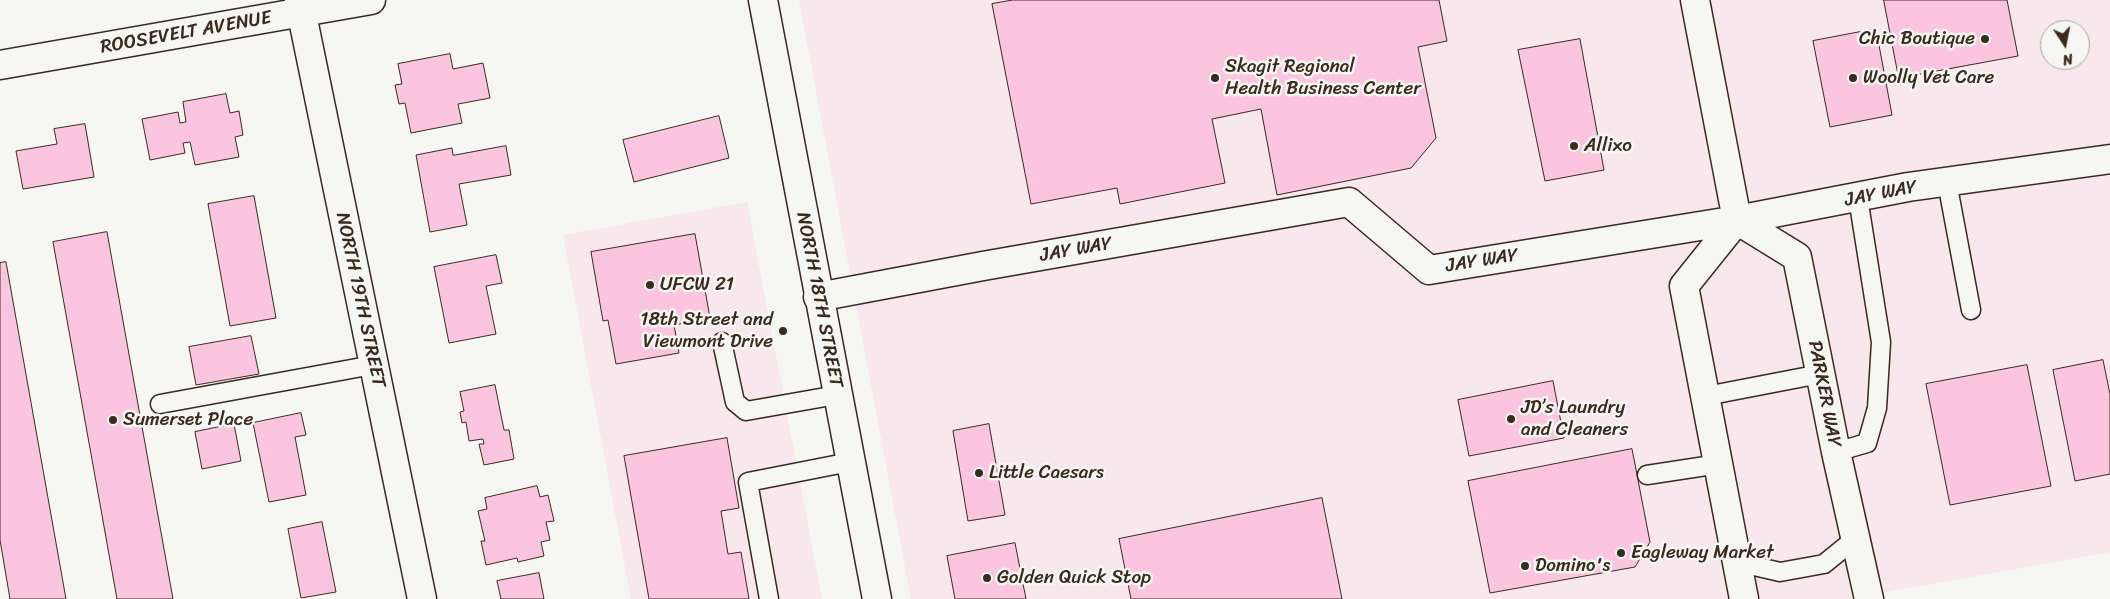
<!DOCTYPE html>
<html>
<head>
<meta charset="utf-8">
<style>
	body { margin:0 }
	#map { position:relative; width:2110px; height:599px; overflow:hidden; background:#f6f6f2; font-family:Sriracha,sans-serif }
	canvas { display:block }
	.north { position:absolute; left:2040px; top:20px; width:50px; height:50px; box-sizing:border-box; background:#f6f6f2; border:1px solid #aba49d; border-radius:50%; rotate:169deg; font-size:14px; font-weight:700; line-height:20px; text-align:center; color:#3b2a1e }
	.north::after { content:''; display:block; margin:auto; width:18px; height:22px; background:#3b2a1e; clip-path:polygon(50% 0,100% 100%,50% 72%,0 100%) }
</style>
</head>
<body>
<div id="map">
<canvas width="2110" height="599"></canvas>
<div class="north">N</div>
</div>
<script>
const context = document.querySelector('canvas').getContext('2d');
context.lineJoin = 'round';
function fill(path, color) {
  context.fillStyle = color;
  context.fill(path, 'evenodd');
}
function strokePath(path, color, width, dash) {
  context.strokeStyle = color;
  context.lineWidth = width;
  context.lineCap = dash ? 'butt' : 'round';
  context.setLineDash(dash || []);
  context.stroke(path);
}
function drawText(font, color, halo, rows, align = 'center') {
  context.font = font + ' Sriracha,sans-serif';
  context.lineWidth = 5;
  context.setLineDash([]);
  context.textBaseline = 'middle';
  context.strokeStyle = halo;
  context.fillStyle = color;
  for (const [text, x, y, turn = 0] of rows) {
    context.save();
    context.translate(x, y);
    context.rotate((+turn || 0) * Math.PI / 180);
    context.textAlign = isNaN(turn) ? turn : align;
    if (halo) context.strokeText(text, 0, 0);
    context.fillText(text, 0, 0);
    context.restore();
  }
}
fill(new Path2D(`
	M799,0H2110V552L1849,599H911ZM2050,30H2080V60H2050Z
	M747,202L822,599H631L563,235Z`), '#f8e7ed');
const building = new Path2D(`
	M1013,0H1439L1447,41L1418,47L1436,138L1411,168L1277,195L1261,109L1212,119L1225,183L1120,204L1117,188L1031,204L992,4Z
	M1884,0H2007L2018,56L1899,78Z
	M1876,29L1892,115L1830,127L1813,41Z
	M1580,39L1604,170L1545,181L1518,50Z
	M450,54L453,69L483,63L490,98L458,104L462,123L411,133L405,103L399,104L395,85L402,84L398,64Z
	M226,94L230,113L239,111L243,135L235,137L239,157L195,165L190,142L183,143L185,153L150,160L142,119L178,112L180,123L186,122L183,102Z
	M719,116L729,158L634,182L623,140Z
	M85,124L94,177L23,189L16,151L57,144L54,129Z
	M506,146L511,175L459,184L467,225L430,232L416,155L452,148L453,155Z
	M254,196L276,318L230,326L208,204Z
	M107,232L173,599H117L53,242Z
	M695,234L710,318L674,325L679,353L616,364L608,320L603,321L591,252Z
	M496,255L502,283L486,286L496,334L449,343L434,267Z
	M6,262L66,599H10L0,540V263Z
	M251,336L259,374L196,385L189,347Z
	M2103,360L2110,394V474L2075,481L2053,370Z
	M2027,365L2051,486L1950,505L1926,384Z
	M1553,381L1564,438L1469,456L1458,400Z
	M495,385L504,430H509L514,459L484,465L479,444H484L483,439L469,441L466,422L462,423L460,412L464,411L460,392Z
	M301,413L306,435L295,437L306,495L269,502L253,423Z
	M234,424L241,461L202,469L195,432Z
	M989,424L1005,515L968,521L953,431Z
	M727,438L739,508L721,511L728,554L741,552L749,599H649L624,456Z
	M1632,449L1650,542L1635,567L1490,593L1468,481Z
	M537,486L540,497L548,495L554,521L546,522L550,540L541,542L544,556L518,562L517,558L486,565L481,541H485L478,511L487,509L485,498Z
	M1322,498L1342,599H1131L1119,539Z
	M322,522L336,592L301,598L288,529Z
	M1015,543L1026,599H955L947,556Z
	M539,573L544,599H501L497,581Z`);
fill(building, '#fbc5e0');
strokePath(building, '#3b2a1e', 1);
const service = new Path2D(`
	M1947,182L1971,310
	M722,342L735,402L746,411L837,395
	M1706,396L1820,374
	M160,404L373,365
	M1836,452L1867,443L1877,408L1881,342L1858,198
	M1647,475L1719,464
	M1737,562L1780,572L1824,564L1856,538
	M769,599L748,482L850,462`);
const minor = new Path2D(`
	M299,0L422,599
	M1695,0L1737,220L1797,257L1836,452L1869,599
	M0,65L371,0
	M1737,220L1684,286L1744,599
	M818,297L983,266L1349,202L1429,270L1737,220L1908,187L2110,159`);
const tertiary = new Path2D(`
	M763,0L877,599`);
strokePath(service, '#3b2a1e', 21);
strokePath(minor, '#3b2a1e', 31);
strokePath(tertiary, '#3b2a1e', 31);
strokePath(service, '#f6f6f2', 18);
strokePath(minor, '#f6f6f2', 28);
strokePath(tertiary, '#f6f6f2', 28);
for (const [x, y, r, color] of [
	[1985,39,5,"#3b2a1e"],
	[1215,78,5,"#3b2a1e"],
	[1853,78,5,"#3b2a1e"],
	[1574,146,5,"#3b2a1e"],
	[650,285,5,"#3b2a1e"],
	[783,331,5,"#3b2a1e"],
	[1511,419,5,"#3b2a1e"],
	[113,420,5,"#3b2a1e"],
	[979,473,5,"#3b2a1e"],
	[1621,553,5,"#3b2a1e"],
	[1525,566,5,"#3b2a1e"],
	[987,578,5,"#3b2a1e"]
]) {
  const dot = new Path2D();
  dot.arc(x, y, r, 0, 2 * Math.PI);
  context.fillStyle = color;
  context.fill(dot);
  strokePath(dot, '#f6f6f2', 2);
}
drawText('19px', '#3b2a1e', '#f6f6f2', [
	["ROOSEVELT AVENUE",186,33,-10],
	["JAY WAY",1881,194,-11],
	["JAY WAY",1076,250,-10],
	["JAY WAY",1482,261,-9],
	["NORTH 19TH STREET",360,300,78],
	["NORTH 18TH STREET",819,300,79],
	["PARKER WAY",1824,394,79]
]);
drawText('19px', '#3b2a1e', '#f6f6f2', [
	["Chic Boutique",1975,39,"right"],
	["Skagit Regional",1225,67],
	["Health Business Center",1225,89],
	["Woolly Vet Care",1863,78],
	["Allixo",1584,146],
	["UFCW 21",660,285],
	["18th Street and",773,320,"right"],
	["Viewmont Drive",773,342,"right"],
	["JD’s Laundry",1521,408],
	["and Cleaners",1521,430],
	["Sumerset Place",123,420],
	["Little Caesars",989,473],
	["Eagleway Market",1631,553],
	["Domino's",1535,566],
	["Golden Quick Stop",997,578]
], 'left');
</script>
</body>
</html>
